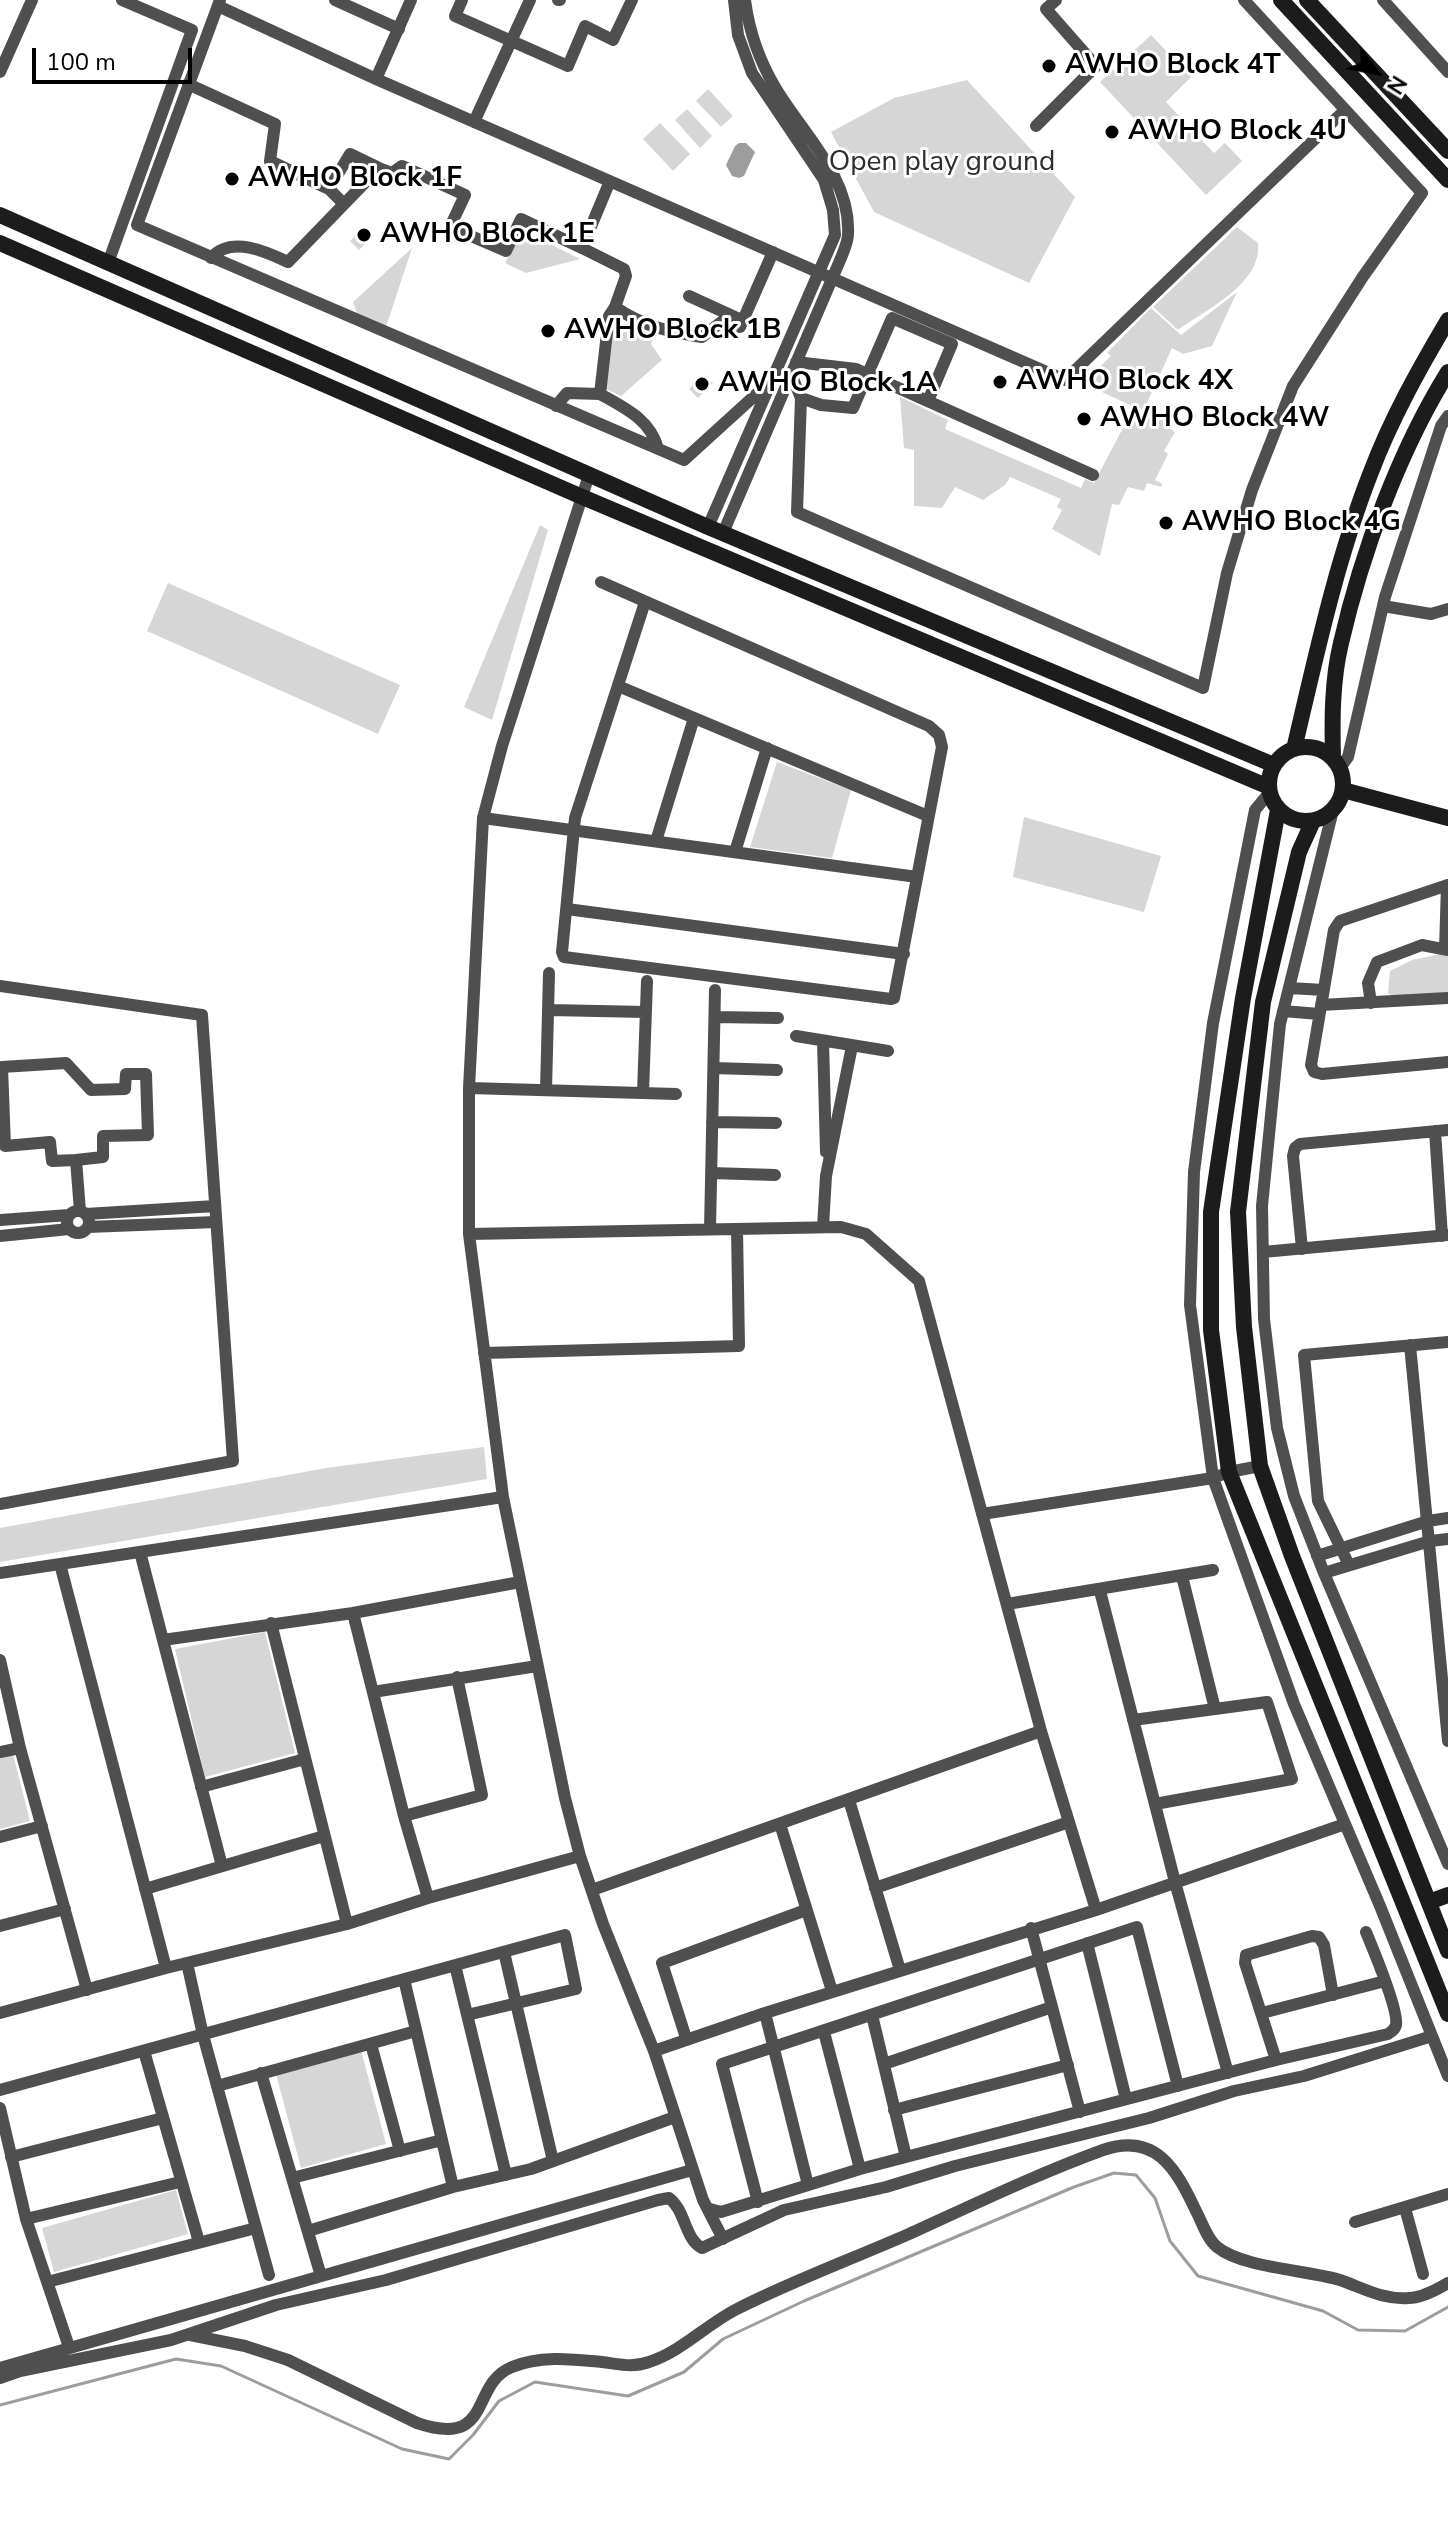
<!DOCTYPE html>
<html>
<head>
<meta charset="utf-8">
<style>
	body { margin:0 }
	#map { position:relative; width:1448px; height:2537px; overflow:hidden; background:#fff; font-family:"Nunito Sans",sans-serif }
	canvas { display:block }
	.north { position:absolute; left:1336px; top:32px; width:80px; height:80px; -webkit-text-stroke:6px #fff; paint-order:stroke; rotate:122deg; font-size:22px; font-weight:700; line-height:32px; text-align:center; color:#000 }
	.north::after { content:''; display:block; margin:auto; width:28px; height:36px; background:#000; clip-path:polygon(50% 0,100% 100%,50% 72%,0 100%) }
	.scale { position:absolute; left:32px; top:48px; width:160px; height:36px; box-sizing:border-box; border:4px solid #000; border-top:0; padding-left:10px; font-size:24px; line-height:28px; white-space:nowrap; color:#000; -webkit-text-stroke:6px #fff; paint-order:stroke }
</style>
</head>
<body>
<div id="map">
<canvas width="1448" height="2537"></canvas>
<div class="north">N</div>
<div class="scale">100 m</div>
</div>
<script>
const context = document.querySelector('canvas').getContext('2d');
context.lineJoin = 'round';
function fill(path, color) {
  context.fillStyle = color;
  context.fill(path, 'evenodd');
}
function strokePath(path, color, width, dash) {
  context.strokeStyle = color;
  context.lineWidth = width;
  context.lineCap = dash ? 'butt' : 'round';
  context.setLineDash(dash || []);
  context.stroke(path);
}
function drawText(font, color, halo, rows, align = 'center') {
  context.font = font + ' "Nunito Sans",sans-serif';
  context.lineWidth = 6;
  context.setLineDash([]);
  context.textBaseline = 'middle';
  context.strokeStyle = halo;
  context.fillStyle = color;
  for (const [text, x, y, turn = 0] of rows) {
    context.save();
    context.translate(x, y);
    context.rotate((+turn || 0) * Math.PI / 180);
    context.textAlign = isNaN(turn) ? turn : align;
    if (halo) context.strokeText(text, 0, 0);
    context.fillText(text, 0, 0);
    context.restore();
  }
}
fill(new Path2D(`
	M1151,35L1191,77L1166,102L1214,153L1225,143L1242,161L1206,195L1100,82Z
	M967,80L1075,197L1029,283L874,212L831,132L894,98Z
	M708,89L733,116L721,127L696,101Z
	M687,109L712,136L700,148L675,120Z
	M660,123L690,154L673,171L643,139Z
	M365,226L374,235L359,250L350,241Z
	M1237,227L1258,243C1262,284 1207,309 1178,330L1153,307Z
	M522,230L580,259L526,273L505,263Z
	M412,248L386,327L357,313L353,302Z
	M1237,292L1212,346L1183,354L1172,348L1146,405L1169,416L1167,420L1171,422L1169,428L1175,432L1164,451L1168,454L1155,480L1162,484L1161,487L1147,483L1144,491L1128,487L1119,505L1112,504L1100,556L1052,529L1062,510L1057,507L1061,499L1010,477L1005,485L983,500L955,487L942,508L914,506V450L904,448L900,397L948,420L945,429L1081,488L1085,479L1094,483L1134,407L1083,383L1111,356L1107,353L1151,308L1181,335Z
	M615,322L654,337L651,344L662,360L621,396L606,389Z
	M704,374L713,383L698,398L689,389Z
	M540,525L548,530L492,720L464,707Z
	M168,583L400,685L378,734L147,631Z
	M777,762L851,790L832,858L750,847Z
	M1024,817L1161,856L1144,912L1013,877Z
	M1441,954L1448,955V996L1395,999L1388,993L1390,971L1412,960Z
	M484,1447L487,1479L0,1562V1528L326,1468Z
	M265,1632L295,1753L205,1777L175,1649Z
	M13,1754L30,1821L0,1829V1757Z
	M361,2050L386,2144L301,2168L276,2074Z
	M176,2190L188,2234L54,2272L42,2228Z`), '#d6d6d6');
fill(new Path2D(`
	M739,143H746L755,152L744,176L739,178L732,176L726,165L735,146Z`), '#9d9d9d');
strokePath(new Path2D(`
	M0,2405L176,2359L221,2366L402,2449L449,2459L473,2435L499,2401L535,2382L628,2396L684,2372L723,2339L804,2301L1074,2187L1114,2173L1136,2175L1155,2198L1170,2241L1198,2276L1323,2311L1358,2330L1405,2331L1448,2307`), '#9d9d9d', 3);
strokePath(new Path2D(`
	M220,0L137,225L684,460L772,380
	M335,0L399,29
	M462,0L455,16L568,66L585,26L613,40L632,0
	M558,0H560
	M1383,0L1448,72
	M218,6L376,79L1065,380L1345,110
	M0,72L32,0
	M376,79L411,0
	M188,84L275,124L270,161L329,189L344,204
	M474,122L530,0
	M1036,126L1096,66L1046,9L1056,0
	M610,181L582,248L624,269L626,276L615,307C642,326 670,332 702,337L724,320L740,327L773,252
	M329,189L350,154L379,168
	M211,258C231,235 267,252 288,262L379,168L392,173L402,166L465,195L450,227L506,251L521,219L582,248
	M108,263L192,30L122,0
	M689,296L737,318
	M796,362L856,369L1093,475
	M791,374L801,398L797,512L1203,688L1227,573L1252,490L1293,386L1362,278L1422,193L1244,0
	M600,394C625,408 651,420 658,449
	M801,398L821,405L853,408L892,318L952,344L928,401
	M556,406L567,393L600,394L609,316L615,307
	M589,475L502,746L483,818L469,1088V1234L503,1497L565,1798L580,1856L603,1924L654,2051L703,2200L723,2239
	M708,527L835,235L833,210L824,180L752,73L738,35L734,0
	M723,533L841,258C844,250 848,242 848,234C851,177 802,133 775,87C759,60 749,31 745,0
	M601,582L929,726L939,735L942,747L894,998L891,999L564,957L562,952L575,818L645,602
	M1383,606L1431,614L1448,609
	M618,686L928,816
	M1340,768L1348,757L1385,597L1441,426L1448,416
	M1269,793L1255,810L1213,1023L1194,1172L1190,1305L1213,1478L1294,1704L1380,1906L1448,2076
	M1333,810L1280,1024L1262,1206L1264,1319L1277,1428L1294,1496L1324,1573L1448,1864
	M483,818L917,877
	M656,841L694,718
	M735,852L767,748
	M1448,885L1340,921L1334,930L1311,1065L1314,1072L1322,1074L1448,1062
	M567,909L904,954
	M1445,949L1447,885
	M0,986L202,1015L233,1461L0,1504
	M1289,988L1324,990
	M1371,1003L1368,983L1377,962L1422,945L1448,950
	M1321,1005L1448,998
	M549,1010L646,1012
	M1283,1011L1319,1014
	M715,1017L778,1018
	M796,1036L888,1051
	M823,1041L826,1152
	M714,1068L777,1070
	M469,1088L676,1094
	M546,1090L549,973
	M643,1093L647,981
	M712,1122L776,1123
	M1435,1131L1442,1236
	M76,1160L52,1161L50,1142L5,1146L2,1067L66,1063L91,1090L125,1089L126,1074H146L148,1135L103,1136V1157L76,1160L80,1211
	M711,1173L775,1175
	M67 1222a11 11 0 1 1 22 0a11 11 0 1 1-22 0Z
	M86,1214L215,1206
	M0,1220L69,1215
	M88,1227L216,1222
	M823,1227L826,1176L852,1046
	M710,1229L715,990
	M469,1234L841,1227L866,1234L919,1281L1041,1731L1096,1910
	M0,1236L69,1229
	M1302,1249L1293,1156L1295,1148L1300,1144L1448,1130
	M1263,1252L1448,1235
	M1410,1345L1448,1741
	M484,1353L739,1346L737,1229
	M982,1514L1213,1478L1229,1472L1260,1466
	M140,1552L222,1866
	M1317,1556L1428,1521L1448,1518
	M60,1564L166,1968
	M1349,1565L1318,1501L1304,1355L1448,1342
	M0,1573L503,1497
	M1324,1573L1430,1541L1448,1539
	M1182,1576L1215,1709
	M1100,1591L1175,1882L1228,2073
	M1007,1604L1213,1570
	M353,1613L404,1816L428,1898
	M271,1623L347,1924
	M163,1640L353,1613L520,1582
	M0,1660L20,1748L87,1990
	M373,1692L537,1666
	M1133,1720L1267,1702L1292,1779L1155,1804
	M0,1752L20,1748
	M201,1787L305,1759
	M849,1800L900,1970
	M404,1816L482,1795L457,1677
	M780,1824L832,1991
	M0,1837L42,1826
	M875,1888L1069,1822
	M145,1889L324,1836
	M592,1890L1041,1731
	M0,1926L65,1909
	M1031,1928L1080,2112
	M1087,1943L1126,2099
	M504,1952L553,2161
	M187,1963L203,2035L269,2275
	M455,1965L506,2175
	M404,1979L453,2187
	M0,2013L166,1968L347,1924L428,1898L580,1856
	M765,2013L808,2185
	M1262,2013L1385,1981
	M872,2015L906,2157
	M824,2032L860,2169
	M686,2038L662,1963L806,1910
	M371,2044L400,2151
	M144,2051L199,2242
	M654,2051L765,2013L1096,1910L1345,1824
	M1276,2060L1245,1963L1246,1955L1312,1936L1319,1937L1324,1945L1333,1995
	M884,2064L1052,2007
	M261,2073L321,2276
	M217,2086L416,2031
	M0,2090L565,1935L576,1989L467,2015
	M0,2108L26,2219L69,2347
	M894,2110L1068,2065
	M11,2157L163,2118
	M292,2178L442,2140
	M758,2202L722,2064L1137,1927L1178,2086
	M1405,2208L1423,2274
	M710,2209L721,2212L860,2169L1276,2060L1388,2034C1392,2031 1395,2030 1396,2025C1399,2010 1373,1949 1366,1932
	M26,2219L180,2182
	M1355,2222L1448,2194
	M308,2231L453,2187L531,2169L675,2117
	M47,2282L256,2228
	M190,2335L245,2346L288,2360L417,2423C494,2449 469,2384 512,2367C540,2355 572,2359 602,2362C619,2364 632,2368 649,2362C681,2352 707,2324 737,2309C792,2281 852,2259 909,2234C973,2205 1037,2174 1103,2150C1155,2132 1176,2168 1196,2211C1202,2222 1207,2239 1217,2247C1243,2268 1307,2270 1340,2280C1363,2288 1383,2300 1409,2298C1421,2298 1438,2289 1448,2283
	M0,2368L692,2170
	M0,2378L20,2371L171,2340L276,2305L386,2280L658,2200L669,2198C686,2211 684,2238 702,2248L784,2210L886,2187L955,2166L1149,2118L1234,2091L1304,2076L1432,2036`), '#4f4f4f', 12);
strokePath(new Path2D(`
	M1281,0L1448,180
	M1307,0L1448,151
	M0,215L708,527L1274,765
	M0,243L580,496L1269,787
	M1269 784a37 37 0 1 1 74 0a37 37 0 1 1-74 0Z
	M1294,749C1316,656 1336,561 1371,472C1391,419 1419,369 1448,320
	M1333,758C1332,720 1332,680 1341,643C1362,552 1399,451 1448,372
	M1343,790L1448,818
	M1278,810L1243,998L1211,1212V1330L1229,1472L1448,2014
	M1313,821L1299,852L1263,1002L1238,1212L1244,1327L1260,1466L1292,1556L1448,1951
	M1429,1902L1448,1895`), '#1c1c1c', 16);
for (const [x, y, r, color] of [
	[1049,66,8,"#000"],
	[1112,132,8,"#000"],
	[232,179,8,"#000"],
	[364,235,8,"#000"],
	[548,331,8,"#000"],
	[1000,382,8,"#000"],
	[702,384,8,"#000"],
	[1084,419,8,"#000"],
	[1166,523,8,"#000"]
]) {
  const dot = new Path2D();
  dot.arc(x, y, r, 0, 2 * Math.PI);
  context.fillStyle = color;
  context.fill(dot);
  strokePath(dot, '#fff', 3);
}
drawText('bold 28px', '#000', '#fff', [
	["AWHO Block 4T",1065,66],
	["AWHO Block 4U",1128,132],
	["AWHO Block 1F",248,179],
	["AWHO Block 1E",380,235],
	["AWHO Block 1B",564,331],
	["AWHO Block 4X",1016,382],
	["AWHO Block 1A",718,384],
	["AWHO Block 4W",1100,419],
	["AWHO Block 4G",1182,523]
], 'left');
drawText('28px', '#2d2d2d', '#fff', [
	["Open play ground",942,163]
]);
</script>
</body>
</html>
